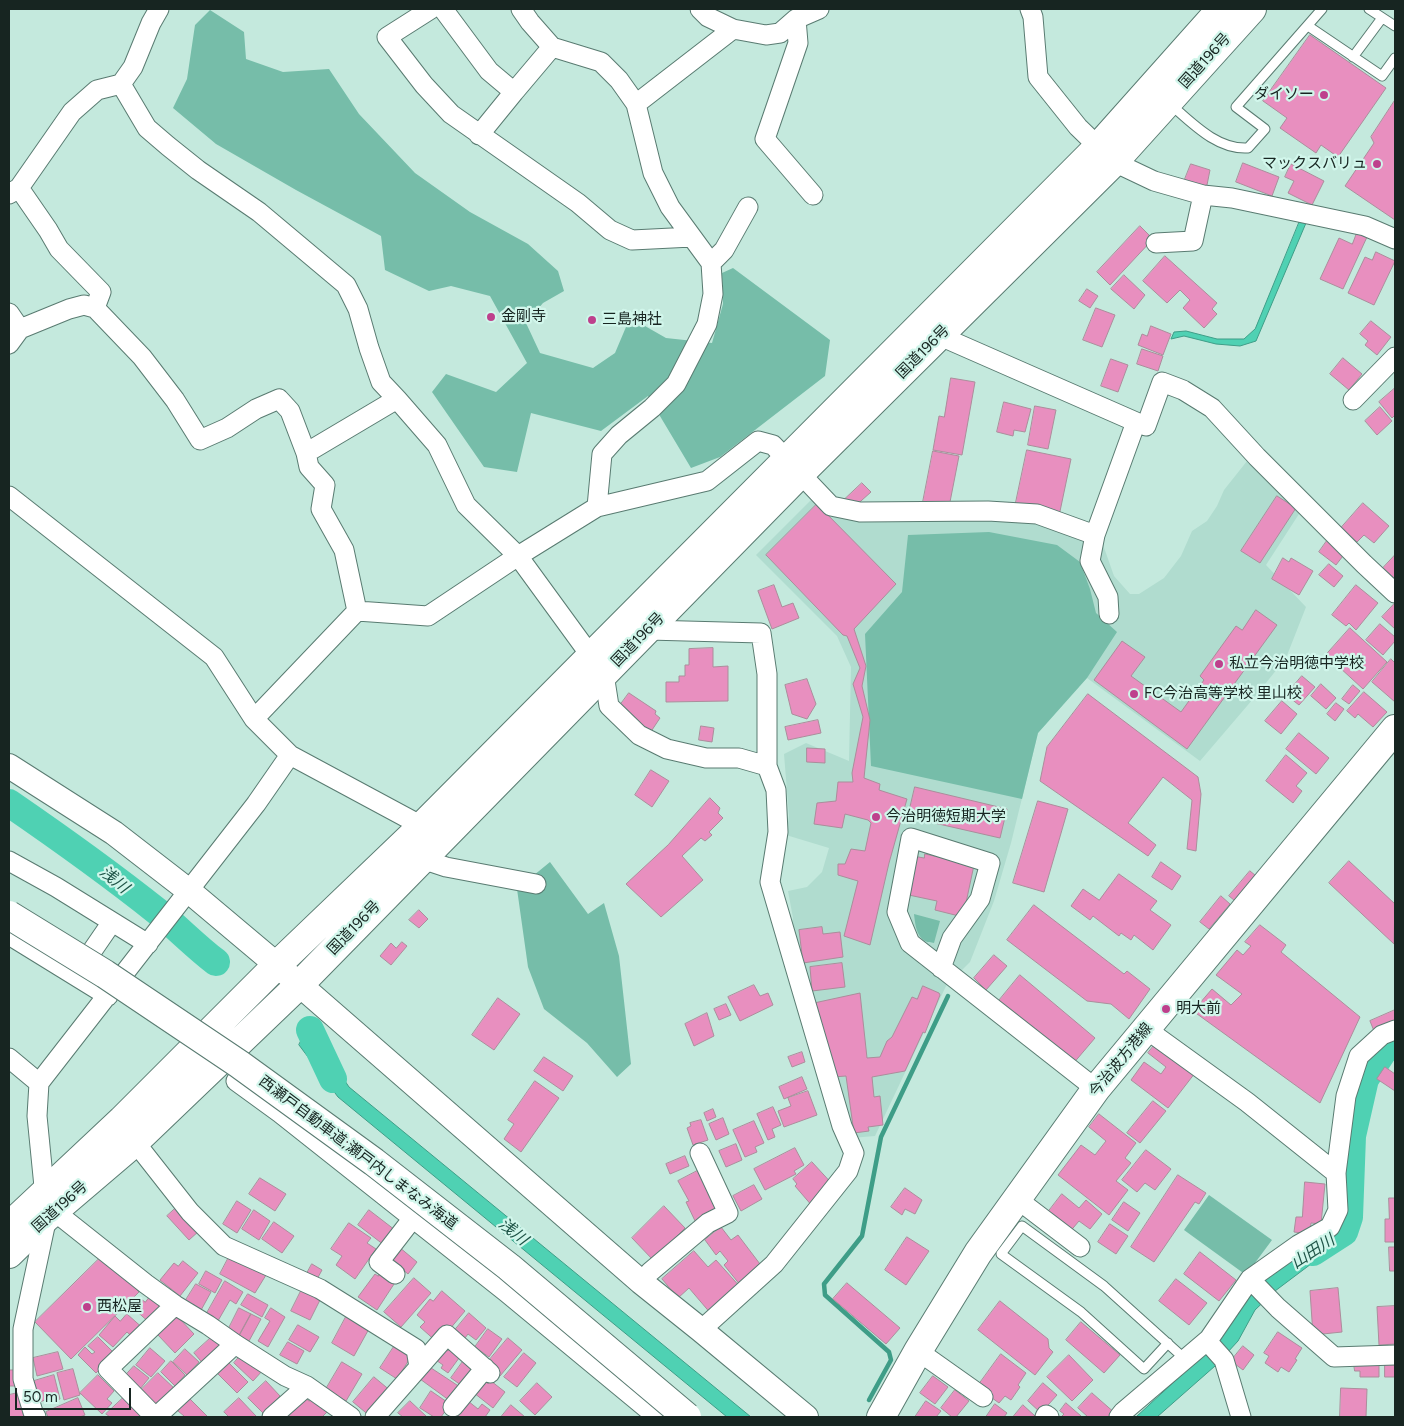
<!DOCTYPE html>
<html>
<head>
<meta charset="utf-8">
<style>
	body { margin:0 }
	#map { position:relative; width:1404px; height:1426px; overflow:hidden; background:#c4e9dd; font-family:Figtree,sans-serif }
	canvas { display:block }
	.frame { position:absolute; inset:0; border:10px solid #172521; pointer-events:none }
	.scale { position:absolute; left:15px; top:1388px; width:116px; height:22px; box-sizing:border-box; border:2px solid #172521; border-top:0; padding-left:6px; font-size:15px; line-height:18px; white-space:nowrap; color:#172521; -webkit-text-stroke:4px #d1f6eb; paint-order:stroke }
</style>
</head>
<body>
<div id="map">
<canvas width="1404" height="1426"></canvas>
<div class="frame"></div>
<div class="scale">50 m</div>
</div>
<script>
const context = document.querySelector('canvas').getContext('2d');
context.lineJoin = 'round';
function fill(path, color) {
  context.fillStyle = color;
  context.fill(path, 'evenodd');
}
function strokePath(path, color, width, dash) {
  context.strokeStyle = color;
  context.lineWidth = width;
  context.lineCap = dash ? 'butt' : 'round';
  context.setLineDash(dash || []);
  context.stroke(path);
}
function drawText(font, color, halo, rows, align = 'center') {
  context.font = font + ' Figtree,"Noto Sans JP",sans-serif';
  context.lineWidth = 4.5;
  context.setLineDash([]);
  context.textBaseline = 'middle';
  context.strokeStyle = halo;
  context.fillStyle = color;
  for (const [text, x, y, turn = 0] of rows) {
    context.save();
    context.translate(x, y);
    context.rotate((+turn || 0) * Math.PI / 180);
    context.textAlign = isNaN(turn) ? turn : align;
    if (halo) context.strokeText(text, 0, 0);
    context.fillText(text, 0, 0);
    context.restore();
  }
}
fill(new Path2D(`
	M1251,456L1308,500L1266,565L1306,607L1286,658L1253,699L1200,761L1087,678L1038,733L1011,843L994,901L970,962L946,986L875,1136L851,1138L791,933L793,918L788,891L807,887L822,872L829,848L786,835L789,816L784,754L806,743L849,761L851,667L837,636L756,555L814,497L842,519L1038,518L1101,539L1114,576L1130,594H1139L1164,578L1181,556L1192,531L1207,521L1217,506L1224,490Z`), '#b0dccf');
fill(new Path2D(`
	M210,10L244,32L246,59L283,72L329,69L359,114L415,173L470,212L528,244L558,271L564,291L543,303L526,323L540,353L593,368L615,353L626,327L645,326L666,338L712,343L723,304L722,273L733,268L830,340L825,376L720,457L691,468L648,396L601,431L531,413L517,472L484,467L432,392L446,374L496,392L527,363L490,296L451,286L429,291L385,270L381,236L296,190L216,144L173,108L187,79L195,25Z
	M989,532L1057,545L1080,562L1090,589L1096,613L1117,632L1087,678L1038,733L1022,799L871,766L865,634L902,592L908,535Z
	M550,862L588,914L604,903L619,956L631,1064L617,1077L587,1043L544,1009L528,967L517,889Z
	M914,914L940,921L934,943C931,942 928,943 925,941C916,936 915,923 914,914Z
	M1209,1195L1272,1240L1246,1275L1184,1230Z`), '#76bda9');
const water = new Path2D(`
	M1301,218H1307L1306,223L1256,341L1240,346L1216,344L1184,336L1171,339L1174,332L1186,331L1217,339H1244L1255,329Z
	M303,1037L328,1053L335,1066L349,1087L751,1417H727L338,1097L299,1045Z
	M1340,1226L1347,1237L1275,1291L1255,1310L1238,1341L1215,1366L1157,1417H1136L1189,1368L1250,1295L1275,1270Z`);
fill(water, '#4fd1b3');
strokePath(water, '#3e9d87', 1);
strokePath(new Path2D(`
	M869,1400L891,1360L889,1352L825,1295L824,1284L862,1236L881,1137L948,996`), '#3e9d87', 4.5);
strokePath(new Path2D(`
	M9,803C60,838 109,873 158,912C178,928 195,946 216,962
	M310,1030L333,1079
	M1313,1252L1344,1232L1349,1217L1352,1136L1365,1079L1384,1050L1395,1045`), '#4fd1b3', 28);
const building = new Path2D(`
	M1310,35L1386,88L1338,157L1321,145L1316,153L1280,128L1287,118L1263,101Z
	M1395,100V220L1345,186L1374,143L1371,137Z
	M1243,163L1279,177L1272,196L1236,182Z
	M1191,164L1210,170L1206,190L1183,184Z
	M1291,164L1324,181L1312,205L1288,193L1294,181L1285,177Z
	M1140,226L1153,239L1110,285L1097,272Z
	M1357,233L1367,237L1343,289L1320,279L1339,238L1352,244Z
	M1376,252L1395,261L1374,305L1348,293L1365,257L1372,260Z
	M1165,256L1217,303L1212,309L1217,314L1204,328L1183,308L1190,300L1180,290L1167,303L1143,281Z
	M1124,275L1145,295L1134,309L1111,289Z
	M1087,289L1098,296L1090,308L1079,301Z
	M1096,308L1115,315L1102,347L1083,340Z
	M1371,321L1391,337L1377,355L1365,345L1368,341L1360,334Z
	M1151,326L1171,334L1163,355L1138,345L1142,334L1147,336Z
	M1142,349L1163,356L1158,371L1137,364Z
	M1343,358L1362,374L1349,390L1330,374Z
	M1111,359L1128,365L1118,392L1101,386Z
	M951,378L975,382L962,455L933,450L939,416L944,417Z
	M1395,388V415L1392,418L1379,402Z
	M1004,402L1031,409L1025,432L1014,430L1013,436L997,432Z
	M1035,406L1056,410L1048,449L1028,445Z
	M1380,407L1392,421L1377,435L1365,421Z
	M1027,450L1071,459L1059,516L1015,507Z
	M933,451L959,456L949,507L923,502Z
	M862,483L871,492L852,509L844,500Z
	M1277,496L1296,508L1260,563L1241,551Z
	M1363,503L1389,526L1374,543L1364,535L1357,542L1341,528Z
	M817,504L896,584L854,629L866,666L862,686L870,720L864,778L880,784L879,790L907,799L889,863L870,945L844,936L858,881L838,875V864H845L851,849L865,851L871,823L868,820L845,814L842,828L814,824L817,803L836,801L838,782H853L852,773L863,717L853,684L860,668L847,636L843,635L766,555Z
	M1329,538L1346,552L1336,565L1319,552Z
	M1395,555V579L1383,568Z
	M1283,558L1289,562L1291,558L1313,571L1299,595L1272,579Z
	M1329,564L1343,576L1334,587L1319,575Z
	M774,585L782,607L793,603L799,618L772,629L758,591Z
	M1356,585L1378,603L1356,630L1349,623L1346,626L1332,615Z
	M1395,603V629L1382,617Z
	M1256,610L1277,625L1187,749L1094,680L1122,641L1145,657L1131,676L1181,712L1204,680L1200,676L1236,626L1242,630Z
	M1380,624L1395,637V641L1383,655L1366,640Z
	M1350,628L1387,662L1363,689L1326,655Z
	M713,648V667L728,666V701L666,702V682H679V676H685V665H689V649Z
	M1391,659L1395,663V702L1372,682Z
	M1302,676L1315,687L1299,705L1286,695Z
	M807,679L816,704L807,719L792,714L785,685Z
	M1321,684L1336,698L1326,709L1311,696Z
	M1353,685L1360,691L1349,704L1342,699Z
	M1364,692L1387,712L1373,727L1358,714L1355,718L1347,711Z
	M629,693L656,711L655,714L660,718L650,733L618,708Z
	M1088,694L1198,777L1201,794L1196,851L1187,849L1192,800L1163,777L1128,823L1156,845L1148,856L1040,781L1047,747Z
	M1282,701L1297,714L1281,734L1265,721Z
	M1336,703L1344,709L1335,721L1327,714Z
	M818,720L821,733L788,740L785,727Z
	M701,726L714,728L712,742L699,740Z
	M1299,733L1329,758L1316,774L1286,749Z
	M807,748L825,749V763L807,762Z
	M1286,755L1307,773L1296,786L1302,791L1293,803L1266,781Z
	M651,770L669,781L652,807L635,795Z
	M915,787L1007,809L1000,838L908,817Z
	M710,798L720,808L718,813L723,818L709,832L712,835L705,841L701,838L682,856L703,880L661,917L626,884L668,845Z
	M1038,801L1068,809L1044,892L1013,883Z
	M925,854L974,865L963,917L935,910L937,901L904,894L913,856L924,858Z
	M1349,861L1395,904L1394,944L1329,883Z
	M1161,862L1181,876L1172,890L1152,877Z
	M1250,871L1261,880L1240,905L1229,896Z
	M1119,874L1157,901L1150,910L1171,925L1153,950L1134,935L1131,940L1121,933L1119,936L1093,916L1090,920L1071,906L1083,889L1099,900Z
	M1221,896L1230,904L1209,929L1200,922Z
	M1034,905L1124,974L1127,971L1150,989L1129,1019L1111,1004L1087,1001L1007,940Z
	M419,910L428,919L419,928L409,920Z
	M1260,925L1286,945L1281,952L1360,1017L1320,1103L1193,1011L1212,989L1231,1005L1242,994L1216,975L1237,950L1243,955L1251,946L1245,942Z
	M822,927L823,934L840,932L843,957L803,963L799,930Z
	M402,942L407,946L391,965L380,956L391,943L396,948Z
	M994,955L1007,966L986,990L974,978Z
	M842,963L845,987L812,991L810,967Z
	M1020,975L1095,1038L1072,1065L997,1003Z
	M754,985L760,996L768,993L773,1005L740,1021L728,997Z
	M923,986L939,993L940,995L925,1033L923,1032L905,1071L872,1077L874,1097L880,1096L883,1125L868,1127L869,1131L854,1133L846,1076L833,1077L814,1003L860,993L867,1058L880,1057L887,1041L892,1037L912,997L917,999Z
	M498,998L520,1014L494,1050L472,1035Z
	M726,1004L731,1015L719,1020L714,1009Z
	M1395,1010V1028L1376,1036L1370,1021Z
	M707,1013L714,1036L694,1046L685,1024Z
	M1156,1043L1195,1073L1168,1108L1131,1080L1144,1062L1161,1074L1166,1067L1148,1053Z
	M802,1052L805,1062L792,1067L788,1057Z
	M544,1057L573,1076L563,1091L534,1071Z
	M1385,1067L1395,1074V1091L1377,1079Z
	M802,1077L807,1089L784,1099L779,1087Z
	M535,1081L559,1098L521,1152L504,1139L514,1124L508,1120Z
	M808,1091L817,1115L784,1127L778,1111L791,1106L788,1098Z
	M1153,1101L1166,1111L1140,1143L1127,1133Z
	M773,1107L781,1125L772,1129L775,1137L768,1140L757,1114Z
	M713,1109L716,1117L707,1121L704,1113Z
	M1099,1114L1136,1143L1125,1158L1131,1163L1116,1181L1128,1190L1109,1215L1058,1175L1081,1145L1095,1155L1106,1141L1089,1127Z
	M723,1118L729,1134L716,1140L709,1124Z
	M701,1120L708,1140L693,1145L687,1128L691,1126L690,1123Z
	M754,1121L764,1143L755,1147L757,1152L745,1157L733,1130Z
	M736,1144L742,1160L726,1167L719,1151Z
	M795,1148L804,1165L794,1171L796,1174L765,1190L754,1169Z
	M1146,1150L1171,1169L1155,1190L1145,1183L1137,1192L1122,1180Z
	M685,1156L689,1166L670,1174L666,1164Z
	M812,1162L835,1187L813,1207L795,1186L797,1184L793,1179Z
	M701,1169L722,1212L697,1225L686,1202L689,1201L678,1181Z
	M1178,1175L1206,1193L1199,1204L1195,1202L1154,1262L1131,1247Z
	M260,1178L286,1194L275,1211L249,1194Z
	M1305,1182L1325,1184L1321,1224L1311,1223L1310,1234L1294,1232L1296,1217H1302Z
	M754,1185L762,1199L741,1211L733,1196Z
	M905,1188L922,1200L915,1214L905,1209L902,1215L891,1207Z
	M1062,1194L1079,1208L1086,1200L1102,1214L1090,1229L1079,1221L1068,1234L1045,1216Z
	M1389,1198H1395V1242H1385V1219H1389Z
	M237,1201L251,1210L237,1233L223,1224Z
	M1124,1202L1140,1213L1128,1231L1112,1220Z
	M664,1206L685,1228L653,1260L632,1238Z
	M177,1207L199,1231L189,1240L167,1216Z
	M254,1210L270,1221L259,1240L242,1229Z
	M369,1210L395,1230L384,1245L358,1225Z
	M274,1222L294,1236L282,1253L262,1239Z
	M349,1223L371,1238L367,1243L376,1249L355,1279L336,1265L342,1256L331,1249Z
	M1110,1224L1128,1236L1116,1254L1098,1242Z
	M721,1227L731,1240L738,1235L763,1268L741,1286L724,1265L728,1261L720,1251L716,1255L705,1240Z
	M907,1237L929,1251L906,1285L885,1270Z
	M399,1247L417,1262L408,1274L390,1259Z
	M1389,1247H1395V1271H1390Z
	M694,1251L708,1267L716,1260L742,1289L712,1315L689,1288L678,1298L662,1279Z
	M1200,1252L1236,1280L1219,1301L1184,1274Z
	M103,1255L139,1292L71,1359L35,1322Z
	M230,1255L266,1275L255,1293L220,1274Z
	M183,1261L198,1273L180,1296L160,1280L174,1263L178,1266Z
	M312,1264L322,1270L316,1281L306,1275Z
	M206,1271L222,1280L215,1293L199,1284Z
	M381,1271L396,1281L377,1310L358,1297L375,1274L378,1276Z
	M414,1278L431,1293L401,1327L384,1312Z
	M1176,1279L1207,1303L1189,1325L1159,1301Z
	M225,1281L243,1292L236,1304L230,1300L215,1326L203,1320Z
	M847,1283L900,1328L886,1344L833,1299Z
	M196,1284L211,1292L200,1312L184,1303Z
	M303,1287L322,1296L310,1320L291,1311Z
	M1338,1288L1342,1332L1313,1335L1310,1291Z
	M442,1291L465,1311L438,1343L420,1327L425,1322L417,1315L430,1299L433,1301Z
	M152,1294L167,1306L151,1324L133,1308L141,1299L145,1302Z
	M248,1294L268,1305L262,1317L241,1305Z
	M1000,1301L1048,1339L1049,1348L1053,1352L1035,1375L978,1330Z
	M1395,1306V1344L1379,1345L1377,1307Z
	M239,1308L251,1314L239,1336L228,1330Z
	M271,1308L285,1317L268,1347L258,1341L270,1321L265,1318Z
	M469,1313L486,1328L476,1340L468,1334L465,1338L455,1330Z
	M127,1314L145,1330L136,1340L127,1332L113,1347L99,1335L115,1316L120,1321Z
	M251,1314L261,1319L249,1341L239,1336Z
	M347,1315L370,1327L354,1356L332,1343Z
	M177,1316L194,1334L175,1353L158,1335Z
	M1081,1322L1120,1355L1104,1373L1066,1340Z
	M298,1325L319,1337L310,1352L289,1340Z
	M488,1329L502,1339L489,1357L475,1347Z
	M1278,1332L1302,1348L1295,1359L1297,1360L1289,1372L1281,1367L1278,1372L1265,1363L1269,1356L1264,1353Z
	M215,1334L227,1348L206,1367L194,1353Z
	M98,1337L115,1354L96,1373L78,1355L85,1347L92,1354L95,1352L88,1346Z
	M508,1338L522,1350L500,1376L486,1364Z
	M288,1342L304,1351L297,1364L280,1355Z
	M395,1345L412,1355L397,1379L380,1368Z
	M441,1346L448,1351L451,1347L462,1354L448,1373L441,1368L443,1365L433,1358Z
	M1243,1346L1254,1355L1243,1370L1231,1361Z
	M150,1348L165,1361L151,1377L136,1365Z
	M185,1349L199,1362L187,1375L173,1362Z
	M58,1352L63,1369L37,1376L33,1358Z
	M524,1353L536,1363L517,1387L504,1377Z
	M1001,1354L1026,1373L1018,1385L1020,1387L1011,1400L1005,1396L999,1403L977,1387Z
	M241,1355L263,1370L253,1381L234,1363Z
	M1069,1355L1093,1380L1072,1401L1047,1377Z
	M464,1360L478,1370L465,1388L451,1378Z
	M171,1361L185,1375L175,1386L161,1372Z
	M1385,1361H1395V1377H1385Z
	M342,1362L362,1374L346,1401L326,1389Z
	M229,1363L248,1382L237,1393L218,1374Z
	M425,1364L463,1389L453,1403L420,1379Z
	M1354,1364H1379V1377H1360V1371H1355Z
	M134,1366L149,1378L140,1389L125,1376Z
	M73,1369L80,1395L64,1400L57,1373Z
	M9,1370H16L17,1386H9Z
	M158,1373L176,1390L158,1410L139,1392Z
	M54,1375L60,1399L46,1403L45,1400L40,1402L34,1381Z
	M98,1375L114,1391L107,1399L112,1403L102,1414L80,1393Z
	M933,1376L948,1387L935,1404L920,1393Z
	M374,1377L392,1392L371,1417L353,1402Z
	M484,1380L488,1384L491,1381L505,1392L493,1408L474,1393Z
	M266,1381L280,1396L263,1413L248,1398Z
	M537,1383L552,1397L535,1415L520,1401Z
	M1043,1383L1057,1395L1041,1413L1028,1401Z
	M1341,1388L1367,1389L1366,1417H1340Z
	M955,1390L969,1401L956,1417H952L941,1408Z
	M431,1391L450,1404L441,1417H434L420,1408Z
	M18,1393L24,1417H9V1395Z
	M1092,1393L1116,1414L1113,1417H1088L1078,1408Z
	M314,1396L329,1410L322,1417H291L288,1415L304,1397L309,1401Z
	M78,1398L85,1415L80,1417H48L46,1412Z
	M123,1398L142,1417H110L106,1414Z
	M239,1398L256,1416L255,1417H229L224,1412Z
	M190,1399L208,1417H183L184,1416L178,1411Z
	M410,1401L427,1417H403L398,1413Z
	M468,1401L478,1409L482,1404L490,1410L485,1417H458L456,1416Z
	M926,1401L941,1411L936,1417H915Z
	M1066,1403L1081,1416L1080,1417H1061L1064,1414L1060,1411Z
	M995,1404L1007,1413L1004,1417H986Z
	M511,1405L525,1417H501Z
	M1023,1405L1035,1416L1034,1417H1013Z`);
fill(building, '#e88fbf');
strokePath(building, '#ab8d9b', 1);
const service = new Path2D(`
	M1369,9L1395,26
	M1308,26L1382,76L1395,58
	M1353,57L1382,18
	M1170,104C1192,123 1217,150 1248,148L1265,129L1236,107L1322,9
	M1168,1343L1144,1369L1081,1312L1001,1254L1022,1226L1104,1286L1185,1359`);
const minor = new Path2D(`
	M431,9L387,37L424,85L451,114L578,203L610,230L632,240L692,237
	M443,9L489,71L514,92L479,135
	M521,9L530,22L552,47L601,62L619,80L636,104L653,173L670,207L711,263L724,250L748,207
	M700,9L708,17L733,29L766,35L780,33L796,19L819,9
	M1030,9L1033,17L1038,77L1078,127L1114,162L1154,181L1203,195L1232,198L1365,226L1395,239
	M796,19L798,43L765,139L813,195
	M121,84L147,128L168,146L198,170L259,212L346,285L358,309L369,348L381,382L397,399L437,445L466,505L518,556L604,674L609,706L639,735L667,749L706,758H739L767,766L776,790L778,832L770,882L842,1126L854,1153L848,1171L774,1264L701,1330
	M514,92L552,47
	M636,104L733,29
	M19,188L48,230L59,249L101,292L95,308
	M9,194L19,188L72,112L97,90L121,84L133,67L151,23L159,9
	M1156,243L1193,241L1203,195
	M9,313L20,329
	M940,336L1136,422
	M9,344L20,329L69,309L84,305L95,308L142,357L175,400L200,440L227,428L256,409L279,399L290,411L306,453
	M1353,400L1395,357
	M9,496L214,657L254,719L290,755L256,804L39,1083L37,1116L47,1217L23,1329V1379L33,1412L36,1417
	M597,507L707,481L758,441L773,445L831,506L860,512L988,511L1037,514L1095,535L1136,422L1146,426L1162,382L1183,390L1212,408L1257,457L1364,564L1395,593
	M1095,535L1090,561L1108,597L1109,614
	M357,611L428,616L518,556L597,507L602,454L619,435L652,408L676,384L707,324L713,294L711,263
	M357,611L344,550L321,509L325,485L309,467L306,453L397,399
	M648,630L761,633L767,674V766
	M254,719L357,611
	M290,755L422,826
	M422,859L446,867L536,884
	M9,861L56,887L148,944
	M9,935L108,996
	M941,968L952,938L980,899L990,863L911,838L897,912L910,943L1096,1089
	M79,970L112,922
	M1146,1029L1247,1102L1336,1173
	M9,1058L39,1083
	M236,1081L280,1113L506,1292L657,1417
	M135,1142L190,1212L224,1246L320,1289L416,1349L419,1367L375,1417
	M1017,1199L1080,1247
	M54,1211L146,1284L175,1305
	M395,1274L379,1262L413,1218
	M1250,1279L1278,1308L1334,1357L1395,1355
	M641,1282L650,1272L708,1223L728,1213L700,1153
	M1207,1341L1224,1360L1241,1417
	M918,1351L983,1397
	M419,1367L447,1335L490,1373
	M453,1407L485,1368
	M155,1417L108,1369L175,1305L208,1325L235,1344L285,1376L307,1386L351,1417
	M156,1417L235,1344
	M272,1417L307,1386
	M1045,1417L1046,1415L1049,1417
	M1119,1417L1123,1412L1209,1339L1250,1279L1298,1245L1330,1227L1338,1210L1336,1173L1346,1096L1359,1056L1382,1035L1395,1030`);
const tertiary = new Path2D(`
	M9,766L114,833L189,891L277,965L641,1282L701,1330L806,1417`);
const primary = new Path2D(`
	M881,1417L918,1351L978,1253L1096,1089L1395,729`);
const trunk = new Path2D(`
	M9,1226L122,1120L277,965L422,826L591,656L1098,147L1221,9
	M9,1254L47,1217L135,1142L299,985L800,474L1114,162L1252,9`);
strokePath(service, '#597b71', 11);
strokePath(minor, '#597b71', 21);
strokePath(tertiary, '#597b71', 26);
strokePath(primary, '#597b71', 30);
strokePath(trunk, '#597b71', 30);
strokePath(service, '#fff', 9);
strokePath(minor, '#fff', 19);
strokePath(tertiary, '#fff', 24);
strokePath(primary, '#fff', 28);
strokePath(trunk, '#fff', 28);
const motorwayBridge = new Path2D(`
	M9,915L105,974L239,1064L374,1162L509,1267L687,1417`);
strokePath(motorwayBridge, '#597b71', 30, []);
strokePath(motorwayBridge, '#fff', 28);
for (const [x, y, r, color] of [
	[1324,95,5,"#be408c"],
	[1377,164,5,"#be408c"],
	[491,317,5,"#be408c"],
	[592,320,5,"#be408c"],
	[1219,664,5,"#be408c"],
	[1134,694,5,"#be408c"],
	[876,817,5,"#be408c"],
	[1166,1009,5,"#be408c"],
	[87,1307,5,"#be408c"]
]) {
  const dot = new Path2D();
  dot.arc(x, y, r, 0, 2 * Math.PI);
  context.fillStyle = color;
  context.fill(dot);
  strokePath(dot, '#d1f6eb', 2);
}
drawText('15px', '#172521', '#d1f6eb', [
	["国道196号",1205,61,-48],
	["国道196号",923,352,-45],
	["国道196号",638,640,-46],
	["国道196号",354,928,-46],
	["今治波方港線",1121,1060,-51],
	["西瀬戸自動車道;瀬戸内しまなみ海道",358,1153,37],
	["国道196号",60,1207,-42]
]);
drawText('15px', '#172521', '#d1f6eb', [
	["ダイソー",1314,95,"right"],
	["マックスバリュ",1367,164,"right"],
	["金剛寺",501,317],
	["三島神社",602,320],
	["私立今治明徳中学校",1229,664],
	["FC今治高等学校 里山校",1144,694],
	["今治明徳短期大学",886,817],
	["明大前",1176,1009],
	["西松屋",97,1307]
], 'left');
drawText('italic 16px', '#1e5447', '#d1f6eb', [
	["浅川",114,880,39],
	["浅川",513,1232,39],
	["山田川",1313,1252,-33]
]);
</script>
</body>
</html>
